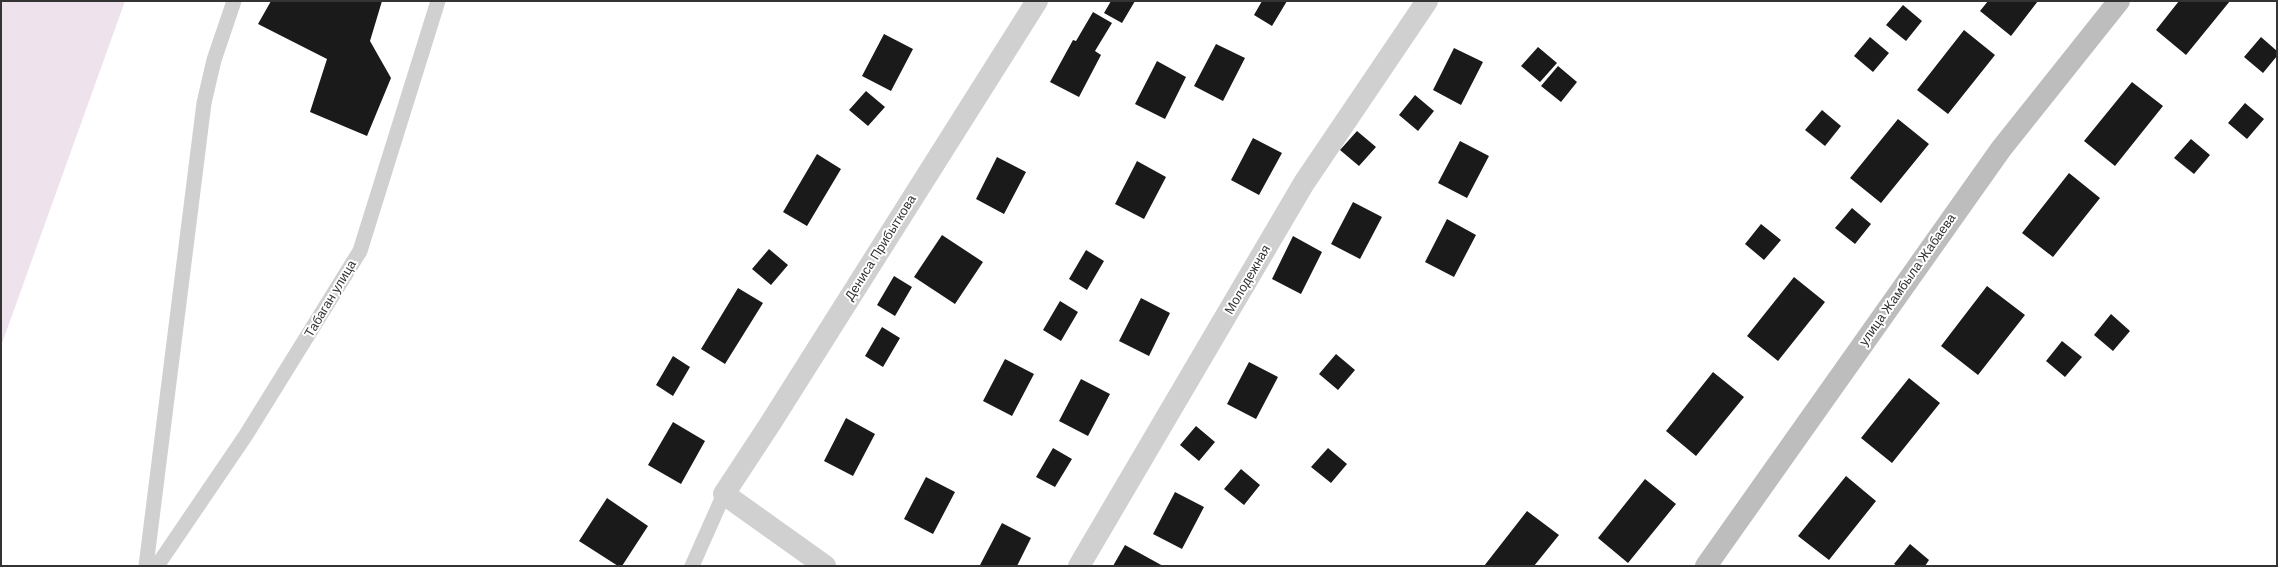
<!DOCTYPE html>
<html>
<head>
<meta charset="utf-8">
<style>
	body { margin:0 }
	#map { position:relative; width:2278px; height:567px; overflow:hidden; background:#fff; font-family:Arial,sans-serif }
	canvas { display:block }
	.frame { position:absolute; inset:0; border:2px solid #333; pointer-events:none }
</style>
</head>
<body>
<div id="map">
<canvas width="2278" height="567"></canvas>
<div class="frame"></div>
</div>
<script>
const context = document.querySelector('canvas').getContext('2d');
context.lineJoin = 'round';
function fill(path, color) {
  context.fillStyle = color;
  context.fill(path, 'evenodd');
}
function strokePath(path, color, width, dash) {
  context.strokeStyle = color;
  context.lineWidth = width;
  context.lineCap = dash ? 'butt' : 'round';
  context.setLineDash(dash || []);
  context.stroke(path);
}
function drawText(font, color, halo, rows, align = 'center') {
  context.font = font + ' Arial,sans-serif';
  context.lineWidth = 4;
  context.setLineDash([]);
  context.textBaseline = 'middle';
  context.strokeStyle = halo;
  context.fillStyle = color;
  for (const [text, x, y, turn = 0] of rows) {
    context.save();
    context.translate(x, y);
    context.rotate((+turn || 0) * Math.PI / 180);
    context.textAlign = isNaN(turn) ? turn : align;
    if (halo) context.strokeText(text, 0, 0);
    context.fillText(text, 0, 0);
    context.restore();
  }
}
fill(new Path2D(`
	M1,1H125L1,346Z`), '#eee2ed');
fill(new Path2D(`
	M271,1H382L370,41L391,78L367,136L310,112L327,59L258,24Z
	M1111,1H1135L1122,23L1104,13Z
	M1262,1H1287L1272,26L1254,15Z
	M1988,1H2038L2011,36L1980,11Z
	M2179,1H2230L2186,55L2156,30Z
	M1903,5L1922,21L1906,41L1886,25Z
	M1093,12L1112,23L1095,51L1101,55L1079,97L1050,82L1073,40L1076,41Z
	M1964,30L1995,55L1948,114L1917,90Z
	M884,34L913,49L891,91L862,76Z
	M1870,37L1889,53L1873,72L1854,56Z
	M2261,37L2277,51V56L2263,73L2244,57Z
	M1216,44L1245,58L1223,101L1194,86Z
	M1538,47L1557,63L1540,82L1521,66Z
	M1454,48L1483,62L1461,105L1433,90Z
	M1157,61L1186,77L1165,119L1135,104Z
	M1558,66L1577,82L1561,102L1541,86Z
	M2132,82L2163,106L2115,166L2084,141Z
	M866,91L885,107L868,126L849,110Z
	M1415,95L1434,111L1418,131L1399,115Z
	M2245,103L2264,119L2247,139L2228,123Z
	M1822,110L1841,126L1825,146L1805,130Z
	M1898,119L1929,144L1881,203L1850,178Z
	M1357,131L1376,147L1359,166L1340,150Z
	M1253,138L1282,153L1259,195L1231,180Z
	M2191,139L2210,155L2194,174L2174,158Z
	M1460,141L1489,156L1467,198L1438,183Z
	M817,154L841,169L807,226L783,212Z
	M997,157L1026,172L1004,214L976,199Z
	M1137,161L1166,177L1144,219L1115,204Z
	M2069,173L2100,198L2053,257L2022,233Z
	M1353,202L1382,217L1360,259L1331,244Z
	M1852,208L1871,224L1855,244L1835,228Z
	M1447,219L1476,235L1454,277L1425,262Z
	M1761,224L1781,240L1764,260L1745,244Z
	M942,235L983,262L955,304L914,277Z
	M1293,236L1322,252L1301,294L1272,279Z
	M769,249L788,265L771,285L752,269Z
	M1086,250L1104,261L1087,290L1069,279Z
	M894,276L912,287L895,316L877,305Z
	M1794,277L1825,302L1778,361L1747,336Z
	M1987,286L2025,315L1978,375L1941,346Z
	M738,288L763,303L725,364L701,349Z
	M1141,298L1170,313L1149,356L1119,341Z
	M1060,301L1078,312L1061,341L1043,330Z
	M2111,314L2130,331L2113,351L2094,335Z
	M882,327L900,338L883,367L865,356Z
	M2062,341L2082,357L2065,377L2046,361Z
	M1336,354L1355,370L1338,390L1319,374Z
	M673,356L690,367L673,396L656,385Z
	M1005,359L1034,374L1012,416L983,401Z
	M1249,362L1278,377L1256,419L1227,404Z
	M1713,372L1744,397L1696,456L1666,431Z
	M1909,378L1940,403L1892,463L1861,438Z
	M1081,379L1110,394L1088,436L1059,421Z
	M846,418L875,434L853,476L824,461Z
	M673,422L705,441L681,484L648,465Z
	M1196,426L1215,442L1199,461L1180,445Z
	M1053,448L1072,459L1055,487L1036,477Z
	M1328,448L1347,464L1331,483L1311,467Z
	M1241,469L1260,485L1244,505L1224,489Z
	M1846,476L1876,501L1829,560L1798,536Z
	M926,477L955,492L933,534L904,519Z
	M1645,479L1676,504L1628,563L1598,538Z
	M1175,492L1204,507L1182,549L1153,534Z
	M607,498L648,526L622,566H618L579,541Z
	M1527,511L1559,535L1534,566H1484Z
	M1002,523L1031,538L1017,566H983L980,565Z
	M1910,544L1929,560L1925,566H1897L1894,564Z
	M1125,545L1163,566H1113Z`), '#1a1a1a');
strokePath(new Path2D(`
	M146,566L204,103L214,60L234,1
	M157,566L246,435L360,251L438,1
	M692,566L724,494`), '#d0d0d0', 15);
strokePath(new Path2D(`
	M825,566L724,494L770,424L1037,1
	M1079,566L1304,183L1427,1`), '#d0d0d0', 22);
strokePath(new Path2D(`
	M1706,566L2001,149L2119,1`), '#bdbdbd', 22);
drawText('13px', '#333', '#fff', [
	["Дениса Прибыткова",881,248,-58],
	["Молодежная",1248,280,-60],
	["улица Жамбыла Жабаева",1908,280,-55],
	["Табаган улица",331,299,-59]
]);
</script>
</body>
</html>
